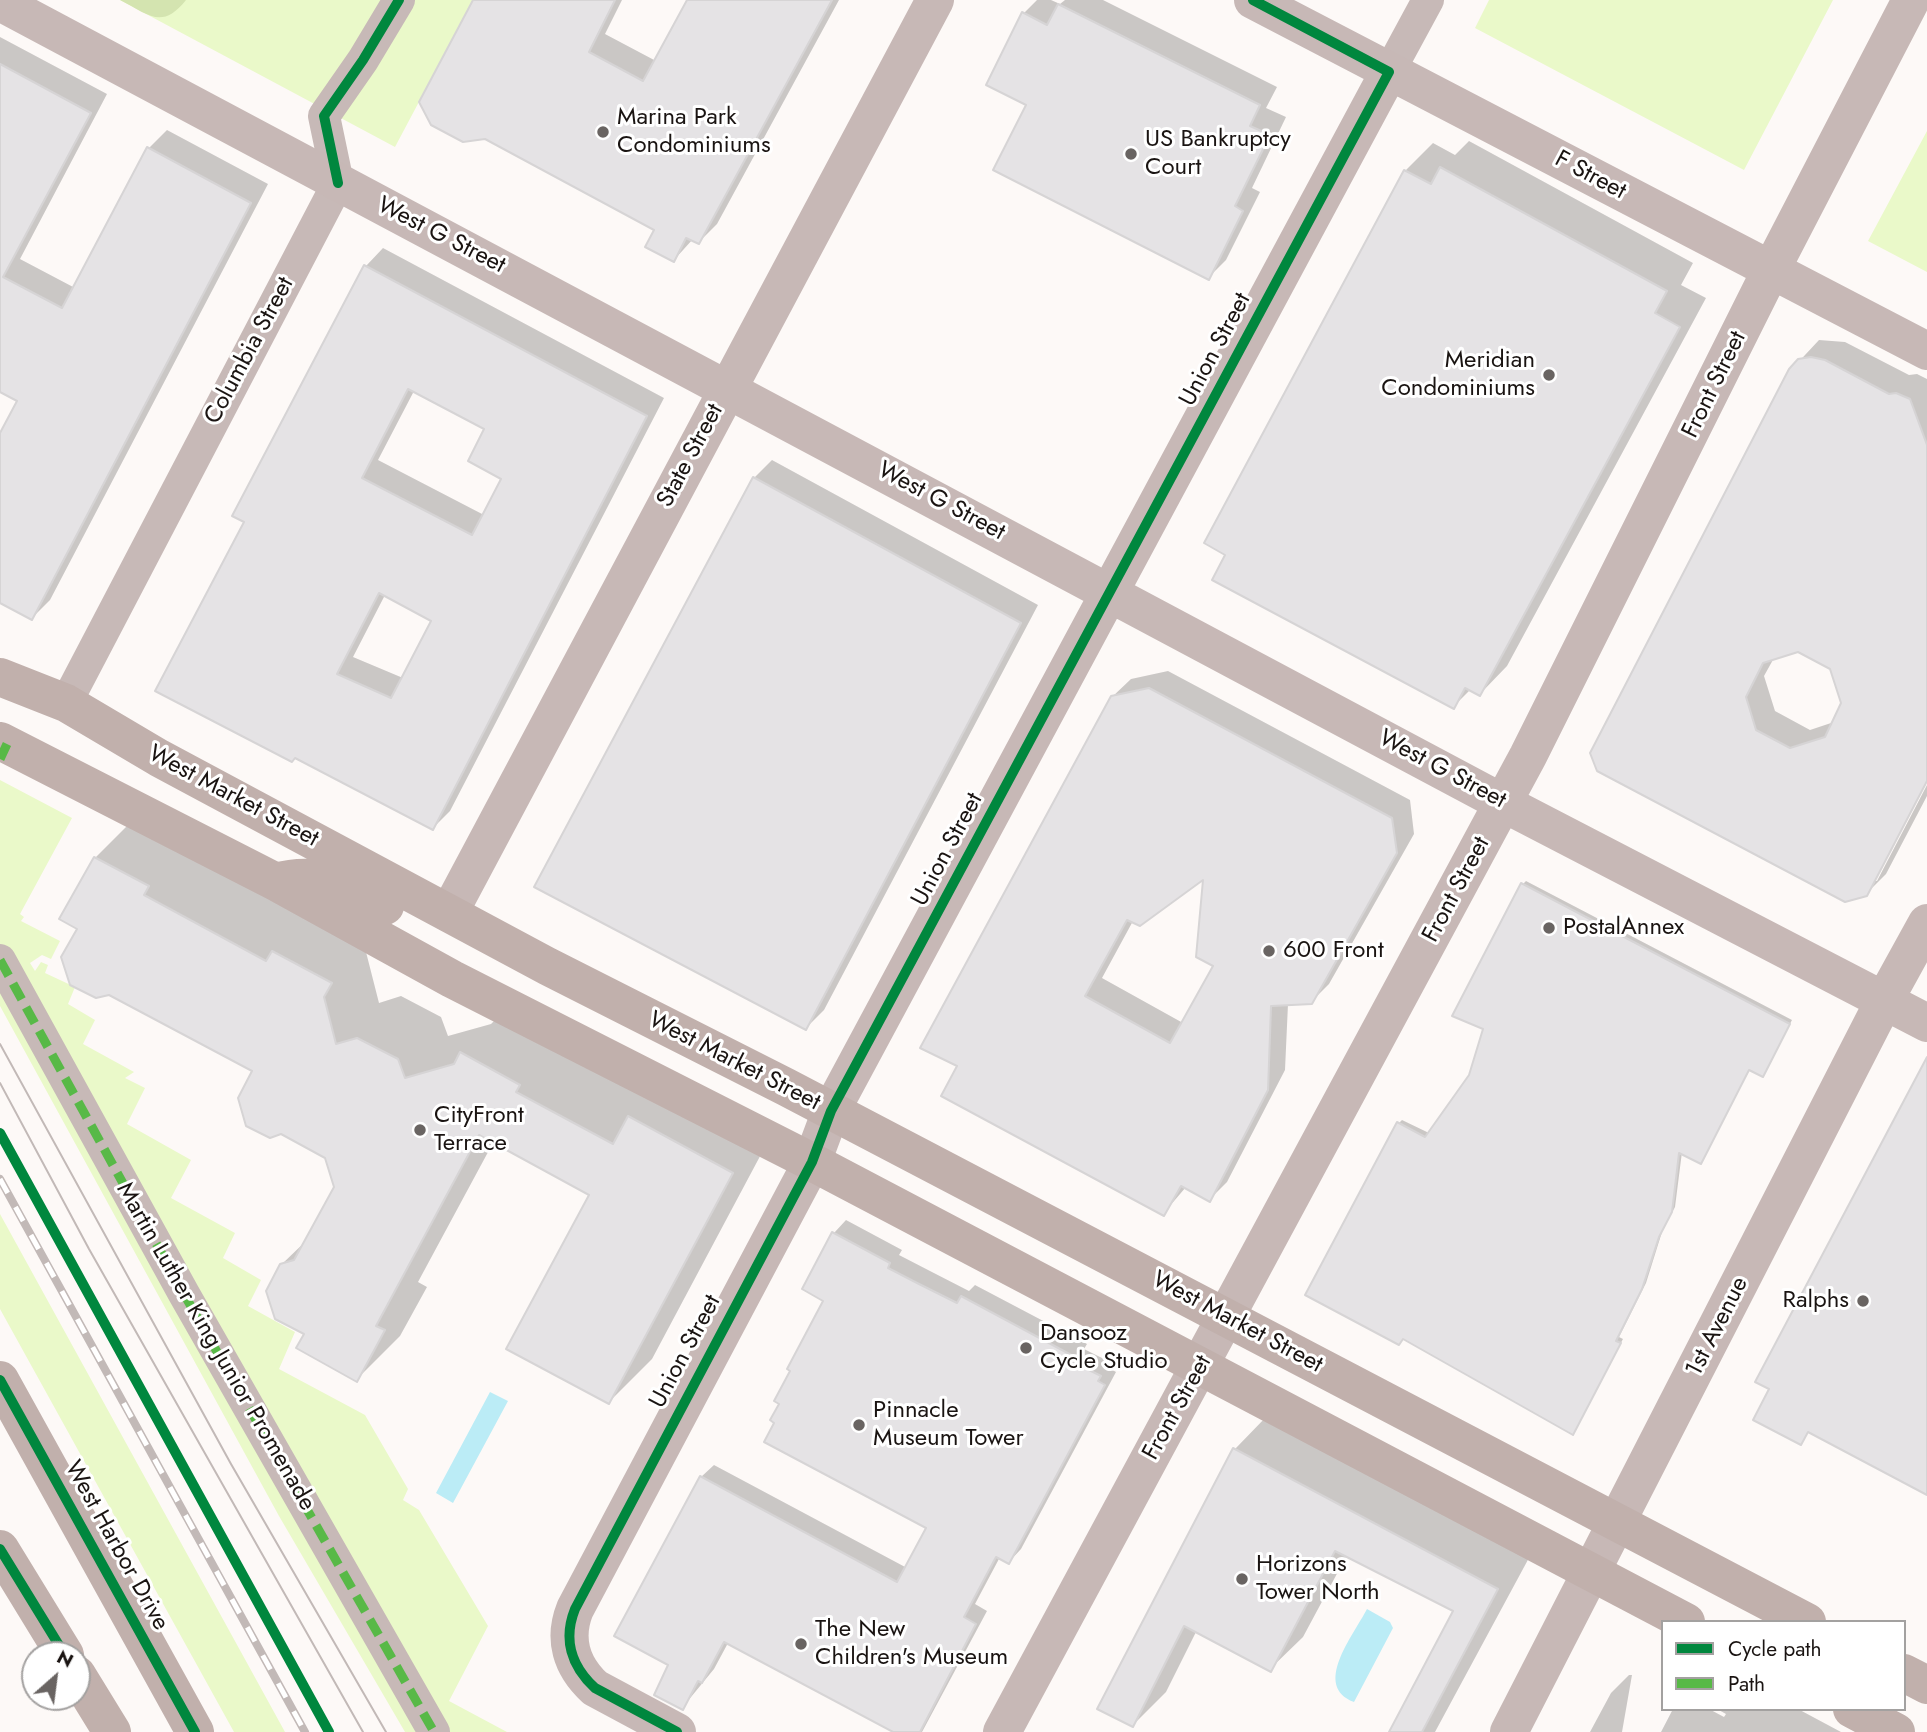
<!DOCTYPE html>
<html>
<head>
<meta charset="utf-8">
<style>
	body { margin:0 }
	#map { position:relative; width:1927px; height:1732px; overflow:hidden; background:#fdf9f7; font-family:Jost,sans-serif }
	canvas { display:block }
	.legend { position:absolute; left:1661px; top:1620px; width:245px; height:91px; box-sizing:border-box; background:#fff; border:2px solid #a3a1a0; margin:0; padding:9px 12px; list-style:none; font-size:21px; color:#1a1412 }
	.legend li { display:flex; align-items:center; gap:14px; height:35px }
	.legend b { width:35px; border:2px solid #a3a1a0 }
	.north { position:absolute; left:21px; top:1641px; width:70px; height:70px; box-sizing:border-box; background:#fff; border:2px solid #a3a1a0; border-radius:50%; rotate:28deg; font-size:19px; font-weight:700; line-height:28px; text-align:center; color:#1a1412 }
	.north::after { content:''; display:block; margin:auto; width:24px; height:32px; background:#696462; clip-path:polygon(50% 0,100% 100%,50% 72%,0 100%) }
</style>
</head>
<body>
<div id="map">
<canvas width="1927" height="1732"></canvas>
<ul class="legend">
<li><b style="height:9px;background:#00873e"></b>Cycle path</li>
<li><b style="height:9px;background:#58b947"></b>Path</li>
</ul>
<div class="north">N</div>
</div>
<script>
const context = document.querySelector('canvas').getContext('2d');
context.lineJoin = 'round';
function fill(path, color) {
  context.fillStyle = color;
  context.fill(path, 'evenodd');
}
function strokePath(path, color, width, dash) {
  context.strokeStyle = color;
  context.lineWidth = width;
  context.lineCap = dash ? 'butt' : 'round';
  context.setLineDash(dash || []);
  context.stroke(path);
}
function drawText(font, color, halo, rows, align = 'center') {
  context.font = font + ' Jost,sans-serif';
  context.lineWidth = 6;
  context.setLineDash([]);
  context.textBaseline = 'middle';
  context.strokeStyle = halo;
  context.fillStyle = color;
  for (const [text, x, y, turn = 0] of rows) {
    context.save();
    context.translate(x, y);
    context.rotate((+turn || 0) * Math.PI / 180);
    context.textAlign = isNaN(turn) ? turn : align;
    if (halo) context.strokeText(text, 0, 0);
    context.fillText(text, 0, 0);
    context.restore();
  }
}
fill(new Path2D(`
	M120,0H473L395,147Z
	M1489,0H1833L1744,170L1475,28Z
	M1927,131V272L1868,241Z
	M0,780L72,818L20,914L24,917L21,921L60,941L51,959L42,955L30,963L35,971L41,962L48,965L45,973L75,987L68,1004L95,1020L83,1044L134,1072L125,1078L145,1088L127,1124L191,1160L171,1198L235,1233L223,1258L261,1280L248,1306L295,1332L279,1369L365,1415L408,1489L403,1500L419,1510L488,1626L449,1701L507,1732H405L279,1516L0,1006Z
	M0,1214L285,1732H234L0,1309Z`), '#eaf9c9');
fill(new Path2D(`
	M120,0H186C162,30 149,15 120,0Z`), '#d4e4b0');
fill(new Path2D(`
	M490,1392L508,1401L453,1503L436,1493Z
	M1367,1609L1390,1622L1393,1628L1354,1702C1312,1686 1353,1636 1367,1609Z`), '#bbecf6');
fill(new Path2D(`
	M475,0H622L605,34L656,61L689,0H839L717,224L699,242L693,239L674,260L656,229Z
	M1037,0H1051L1060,4L1065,0H1103L1277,87L1266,108L1286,117L1252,188L1260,192L1226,260L1208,278L1028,105L1024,13Z
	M0,37L107,94L20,259L75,288L149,148L167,130L268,184L50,600L32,618L0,601V436L19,400L0,390Z
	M1469,141L1693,263L1681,285L1706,298L1507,666L1480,694L1471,689L1453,707L1206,543L1405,171L1433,143L1455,155Z
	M383,248L664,398L450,811L433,828L296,756L247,521L235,515L366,266ZM414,391L487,429L504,478L484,515L378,460ZM385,595L434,620L403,678L353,657Z
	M1819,340L1845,342L1909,375L1917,374L1927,379V777L1873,881H1877L1927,785V796L1886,874L1866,894L1598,770L1791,370ZM1798,650L1831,668L1843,703L1834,722L1810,730L1775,711L1764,676L1774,658Z
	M772,460L1038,605L824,1010L806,1028L754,478Z
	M1168,671L1410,800L1414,834L1329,984L1311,1002L1288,1004L1285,1070L1227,1182L1209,1200L1186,1187L1163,1214L959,1065L1112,697L1131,679ZM1205,877L1215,966L1183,1023L1102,978L1133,921Z
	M138,815L366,952L379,1003L401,996L441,1017L448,1036L491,1024L505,1010L774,1130L652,1359L609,1402L592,1194L494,1141L418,1282L427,1287L400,1336L357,1379L306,1333L281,1265L309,1238L336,1187L327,1157L254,1071L79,928L95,858Z
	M1526,881L1792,1020L1766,1071L1750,1069L1704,1158L1700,1162L1682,1152L1675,1207L1662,1232L1646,1283L1619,1337L1623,1339L1573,1432L1398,1124L1402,1120L1429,1133L1470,1076L1522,885Z
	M846,1220L902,1250L899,1255L930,1271L969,1291L975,1285L1087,1344L1084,1349L1112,1363L1109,1368L1116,1372L1021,1549L1009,1562L1000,1557L975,1604L987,1611L922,1732H897L728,1643L714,1669L682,1708L671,1664L701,1477L714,1465L907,1568L928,1527L777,1422L825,1300L804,1289L834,1233Z
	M1267,1416L1530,1556L1435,1732H1390L1455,1610L1347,1555L1303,1637L1270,1669L1197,1630L1166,1692L1133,1725L1099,1709L1235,1449Z
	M1629,1675H1632L1622,1732H1590L1611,1693Z
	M1673,1709H1709L1724,1717L1726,1714L1717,1709H1798L1841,1732H1661Z`), '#0003');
const building = new Path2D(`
	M473,0H615L589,52L643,81L687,0H832L699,244L686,238L674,262L645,247L654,230L485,139L463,142L431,125L419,102Z
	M1058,4L1260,105L1250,126L1270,135L1235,206L1243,211L1209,280L993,170L1026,105L986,85L1022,12L1047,25Z
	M0,64L91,113L3,277L62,308L147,147L251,203L32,620L0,603V433L17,401L0,392Z
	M1440,167L1667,291L1655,313L1680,327L1480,696L1465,688L1454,709L1212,580L1225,555L1204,543L1404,170L1431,184Z
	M364,265L647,416L433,830L295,758L292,762L155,691L244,522L232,516ZM408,389L484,429L468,461L501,479L472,535L362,478ZM379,593L431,621L391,698L337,674Z
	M1811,357L1825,360L1889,394L1896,393L1910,399L1927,445V781L1867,896L1845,902L1597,771L1590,753L1789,369L1798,359ZM1798,652L1830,669L1841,703L1825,737L1790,748L1756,730L1746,697L1763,663Z
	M753,477L1021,623L806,1030L534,887Z
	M1149,688L1392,818L1397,853L1312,1004L1271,1006L1268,1090L1210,1202L1181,1186L1164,1216L941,1096L957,1066L920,1048L1111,696ZM1203,880L1196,957L1213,966L1170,1043L1085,996L1127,920L1140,926Z
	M94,857L149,886L144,895L266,961L272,951L332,983L324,997L336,1044L357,1038L398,1059L405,1078L454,1064L460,1052L520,1085L516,1092L613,1144L628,1116L733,1173L609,1404L506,1349L589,1195L479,1135L376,1326L385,1330L357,1382L296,1348L304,1334L275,1319L266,1291L280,1264L294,1260L334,1187L325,1158L281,1134L270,1138L246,1126L238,1098L252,1071L109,995L96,998L70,985L61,957L77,929L59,919Z
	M1521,883L1790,1024L1763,1077L1749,1070L1701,1164L1679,1153L1672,1212L1659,1237L1642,1289L1616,1341L1621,1343L1573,1435L1403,1339L1399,1345L1305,1295L1397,1122L1425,1137L1469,1075L1483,1029L1452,1016Z
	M1927,1057V1495L1808,1432L1801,1445L1753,1420L1769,1389L1755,1382Z
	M832,1232L890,1263L888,1268L917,1283L957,1303L961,1296L1075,1357L1073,1362L1101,1376L1098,1381L1105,1385L1009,1564L996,1557L964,1617L976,1624L920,1732H893L724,1642L702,1683L698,1681L683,1710L654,1695L668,1665L614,1636L700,1476L897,1582L926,1528L764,1442L774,1423L770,1420L779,1404L774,1401L790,1371L787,1369L823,1301L802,1289Z
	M1233,1448L1498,1589L1422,1732H1389L1453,1611L1335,1551L1271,1672L1184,1626L1133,1727L1097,1709Z`);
fill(building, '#e5e3e5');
strokePath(building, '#d6d4d5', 2);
strokePath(new Path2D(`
	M1389,72L1428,0
	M66,703L338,183L324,116L363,60L399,0
	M0,960L184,1294L434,1732`), '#c7b9b7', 32);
strokePath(new Path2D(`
	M1253,0L1927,351
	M0,2L1503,803L1927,1023
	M449,913L935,0
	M677,1732L595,1688C571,1666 563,1639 575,1609L812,1162L831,1111L1389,72
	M1002,1732L1528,756L1771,270L1911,0
	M1509,1732L1884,1001L1927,923`), '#c7b8b6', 38);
strokePath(new Path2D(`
	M0,677L66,703L159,758L547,966L786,1087L1807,1622
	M0,741L276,882L452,979L812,1162L1686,1622
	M276,882C321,869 345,887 385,906
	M0,1380L195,1732
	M0,1549L65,1655
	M1904,1673L1927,1685
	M77,1675L112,1732
	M1852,1709L1896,1732`), '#c1b0ac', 38);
strokePath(new Path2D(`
	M0,1044L231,1464L386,1732
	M0,1083L89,1249L363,1732`), '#c2b9b7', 2);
const rail = new Path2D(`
	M0,1179L305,1732`);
strokePath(rail, '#c2b9b7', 8);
strokePath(rail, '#fff', 5, [16]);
strokePath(new Path2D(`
	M0,759L7,744
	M0,960L184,1294L434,1732`), '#58b947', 9, [18, 9]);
strokePath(new Path2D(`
	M338,183L324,116L363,60L399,0
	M0,1133L329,1732
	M0,1380L195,1732
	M0,1549L65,1655
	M677,1732L595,1688C571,1666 563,1639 575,1609L812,1162L831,1111L1389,72L1253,0`), '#00873e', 10);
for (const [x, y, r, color] of [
	[603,132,7,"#696462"],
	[1131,154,7,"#696462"],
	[1549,375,7,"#696462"],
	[1549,928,7,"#696462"],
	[1269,951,7,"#696462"],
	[420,1130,7,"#696462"],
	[1863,1301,7,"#696462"],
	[1026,1348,7,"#696462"],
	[859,1425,7,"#696462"],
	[1242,1579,7,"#696462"],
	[801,1644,7,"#696462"]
]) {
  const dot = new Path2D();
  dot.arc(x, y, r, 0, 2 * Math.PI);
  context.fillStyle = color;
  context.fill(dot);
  strokePath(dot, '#fff', 2.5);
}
drawText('24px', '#1a1412', '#fff', [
	["Marina Park",617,118],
	["Condominiums",617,146],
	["US Bankruptcy",1145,140],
	["Court",1145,168],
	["Meridian",1535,361,"right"],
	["Condominiums",1535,389,"right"],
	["PostalAnnex",1563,928],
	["600 Front",1283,951],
	["CityFront",434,1116],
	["Terrace",434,1144],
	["Ralphs",1849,1301,"right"],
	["Dansooz",1040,1334],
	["Cycle Studio",1040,1362],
	["Pinnacle",873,1411],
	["Museum Tower",873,1439],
	["Horizons",1256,1565],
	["Tower North",1256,1593],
	["The New",815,1630],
	["Children's Museum",815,1658]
], 'left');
drawText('24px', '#1a1412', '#fff', [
	["F Street",1590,176,28],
	["West G Street",441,236,27],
	["Union Street",1216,350,-62],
	["Columbia Street",250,351,-62],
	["Front Street",1715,385,-64],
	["State Street",691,456,-62],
	["West G Street",941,502,28],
	["West G Street",1442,770,28],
	["West Market Street",233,797,28],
	["Union Street",948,850,-62],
	["Front Street",1457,890,-62],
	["West Market Street",734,1062,27],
	["West Market Street",1237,1323,28],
	["1st Avenue",1718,1327,-63],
	["Martin Luther King Junior Promenade",215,1347,60],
	["Union Street",686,1352,-62],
	["Front Street",1178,1408,-61],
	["West Harbor Drive",116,1546,61]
]);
</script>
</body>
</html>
